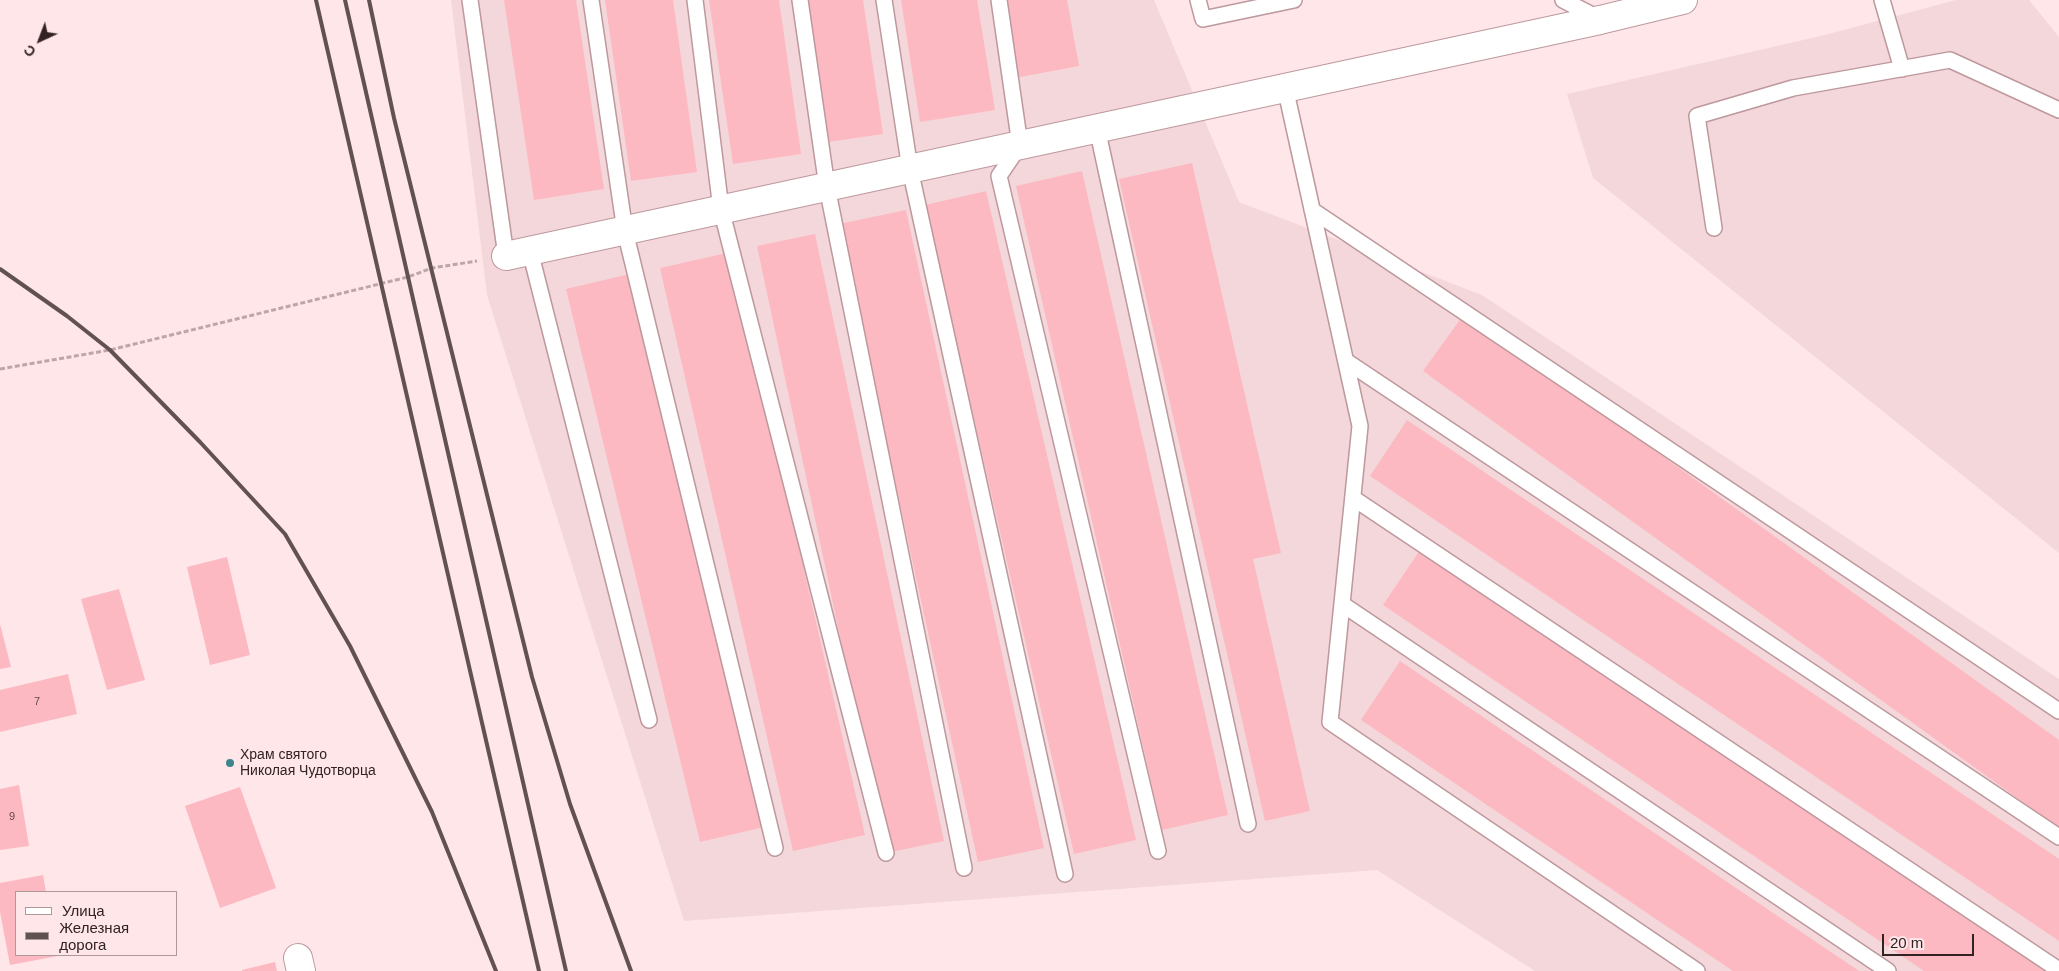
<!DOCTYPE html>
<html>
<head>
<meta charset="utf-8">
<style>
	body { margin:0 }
	#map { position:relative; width:2059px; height:971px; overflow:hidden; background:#ffe6e9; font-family:Arial,sans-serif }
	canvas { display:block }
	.legend { position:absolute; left:15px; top:891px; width:162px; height:65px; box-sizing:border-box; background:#ffe6e9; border:1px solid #ad989a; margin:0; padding:6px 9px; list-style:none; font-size:15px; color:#312224 }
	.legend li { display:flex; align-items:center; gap:10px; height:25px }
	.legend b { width:25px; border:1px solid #ad989a }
	.north { position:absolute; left:15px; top:15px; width:50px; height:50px; -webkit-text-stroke:4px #ffe6e9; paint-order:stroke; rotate:223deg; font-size:14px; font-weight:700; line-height:20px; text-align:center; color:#312224 }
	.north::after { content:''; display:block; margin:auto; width:18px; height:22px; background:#312224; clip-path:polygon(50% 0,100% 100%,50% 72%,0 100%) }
	.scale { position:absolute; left:1882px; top:934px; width:92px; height:22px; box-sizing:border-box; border:2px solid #312224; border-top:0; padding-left:6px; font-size:15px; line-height:18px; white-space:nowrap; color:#312224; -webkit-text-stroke:4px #ffe6e9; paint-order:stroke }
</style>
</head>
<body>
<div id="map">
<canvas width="2059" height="971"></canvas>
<ul class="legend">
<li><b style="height:6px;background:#fff"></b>Улица</li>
<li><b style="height:6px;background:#625153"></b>Железная дорога</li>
</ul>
<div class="north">С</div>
<div class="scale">20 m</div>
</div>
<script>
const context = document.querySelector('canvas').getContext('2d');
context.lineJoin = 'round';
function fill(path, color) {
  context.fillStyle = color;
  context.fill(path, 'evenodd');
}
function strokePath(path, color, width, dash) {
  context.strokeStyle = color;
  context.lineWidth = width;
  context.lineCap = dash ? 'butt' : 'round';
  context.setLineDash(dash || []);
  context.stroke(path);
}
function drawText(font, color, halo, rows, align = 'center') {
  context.font = font + ' Arial,sans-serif';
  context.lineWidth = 5;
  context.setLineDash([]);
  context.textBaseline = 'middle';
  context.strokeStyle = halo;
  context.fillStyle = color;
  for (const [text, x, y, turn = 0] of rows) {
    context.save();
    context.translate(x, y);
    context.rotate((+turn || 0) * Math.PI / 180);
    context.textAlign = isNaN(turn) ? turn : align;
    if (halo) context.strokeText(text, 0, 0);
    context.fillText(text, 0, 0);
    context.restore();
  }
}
fill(new Path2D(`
	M451,0H1154L1239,202L1482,295L2059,679V971H1535L1377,870L684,921L487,295Z
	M1956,0H2029L2059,37V553L1593,178L1567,94L1825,35Z`), '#f4d7da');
fill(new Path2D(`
	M504,0H576L604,189L534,200Z
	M605,0H673L697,172L631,181Z
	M709,0H779L801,154L733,164Z
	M808,0H863L883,134L828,142Z
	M901,0H977L995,110L920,122Z
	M1001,0H1067L1079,66L1015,78Z
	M1192,163L1281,553L1253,559L1310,811L1265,821L1119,179Z
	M1082,171L1228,815L1162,830L1016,186Z
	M986,191L1136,840L1074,854L925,205Z
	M906,210L1044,848L978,862L839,224Z
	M815,234L944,841L886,853L757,246Z
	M731,252L865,835L793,851L660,268Z
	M630,274L764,827L700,842L566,289Z
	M1464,314L2059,740V828L1423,371Z
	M1407,420L2059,859V941L1370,476Z
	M1422,547L2049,971H1924L1383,605Z
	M227,557L250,655L210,665L187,567Z
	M119,589L145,680L107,690L81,599Z
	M0,624L11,667L0,669Z
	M1400,661L1859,971H1733L1361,720Z
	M68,674L77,714L0,732V690Z
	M19,785L29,846L0,850V789Z
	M240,787L276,888L220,908L185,806Z
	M43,875L46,892H16V955H58V956L10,965L0,912V883Z
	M275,962L277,971H242V970Z`), '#fdb9c1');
const lane = new Path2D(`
	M470,0L506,256
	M591,0L625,231L775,848
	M695,0L721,209L886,853
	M800,0L827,187L964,868
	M884,0L910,169L1065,874
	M999,0L1020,145L999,176L1158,851
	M1198,0L1203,19L1294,0
	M1563,0L1600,19
	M1882,0L1902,69
	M1285,87L1360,426L1330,722L1697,971
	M1097,128L1248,824
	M1312,210L2059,711
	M1714,228L1697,116L1793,88L1950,60L2059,110
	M530,251L649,720
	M1346,361L2059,837
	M1353,498L2059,970
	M1342,604L1888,971`);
const street = new Path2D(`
	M506,256L1600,20L1683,0
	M298,958L301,971`);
strokePath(lane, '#bd989c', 18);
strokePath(street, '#bd989c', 30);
strokePath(new Path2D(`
	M0,369L110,350L408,277L432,268L477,261`), '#bca6a9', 3, [5, 2.5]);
strokePath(lane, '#fff', 15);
strokePath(street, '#fff', 28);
strokePath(new Path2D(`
	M316,0L539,971
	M345,0L566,971
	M369,0L394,118L532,677L570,804L631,971
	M0,269L67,316L110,350L200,442L285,534L350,646L432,812L496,971`), '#625153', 4);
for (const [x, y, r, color] of [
	[230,763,5,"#3d858c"]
]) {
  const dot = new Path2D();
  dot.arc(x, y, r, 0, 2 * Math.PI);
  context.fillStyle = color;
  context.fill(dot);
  strokePath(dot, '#ffe6e9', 2);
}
drawText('11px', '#64484b', null, [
	["7",37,702],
	["9",12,817]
]);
drawText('14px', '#312224', '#ffe6e9', [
	["Храм святого",240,755],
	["Николая Чудотворца",240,771]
], 'left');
</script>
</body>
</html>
